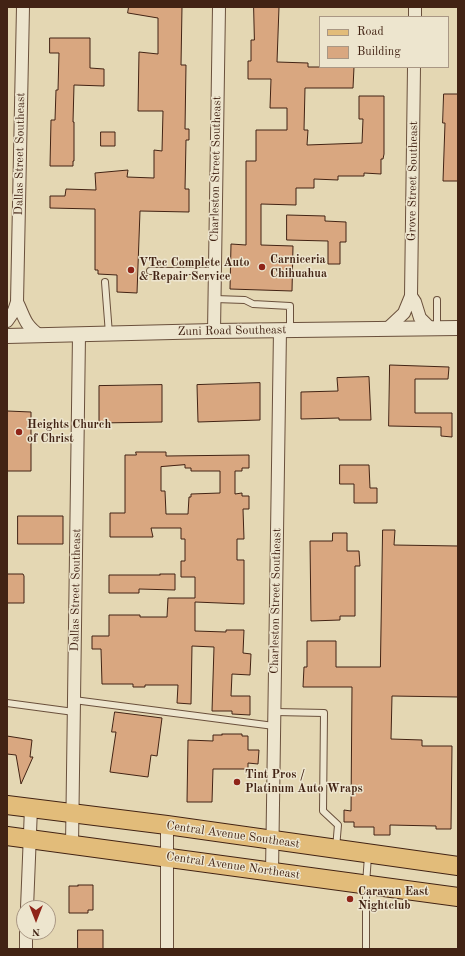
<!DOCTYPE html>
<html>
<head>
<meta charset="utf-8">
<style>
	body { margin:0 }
	#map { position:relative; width:465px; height:956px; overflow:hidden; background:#e4d7b3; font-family:"Old Standard TT",serif }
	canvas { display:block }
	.frame { position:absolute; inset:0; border:8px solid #422314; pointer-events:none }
	.legend { position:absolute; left:319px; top:16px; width:130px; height:52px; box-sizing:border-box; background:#ede5ce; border:1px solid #a99784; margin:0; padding:5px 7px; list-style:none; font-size:12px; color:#422314 }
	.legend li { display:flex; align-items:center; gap:8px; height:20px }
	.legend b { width:20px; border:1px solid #a99784 }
	.north { position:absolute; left:16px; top:900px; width:40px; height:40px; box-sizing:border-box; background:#ede5ce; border:1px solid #a99784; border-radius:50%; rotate:180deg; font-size:11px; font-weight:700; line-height:16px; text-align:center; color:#422314 }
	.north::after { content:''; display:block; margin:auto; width:14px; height:18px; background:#8f2418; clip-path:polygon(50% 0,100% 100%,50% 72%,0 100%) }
</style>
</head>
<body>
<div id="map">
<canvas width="465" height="956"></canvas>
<div class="frame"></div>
<ul class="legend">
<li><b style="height:5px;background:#e2bc7a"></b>Road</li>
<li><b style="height:11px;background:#d9a780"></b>Building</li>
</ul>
<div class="north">N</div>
</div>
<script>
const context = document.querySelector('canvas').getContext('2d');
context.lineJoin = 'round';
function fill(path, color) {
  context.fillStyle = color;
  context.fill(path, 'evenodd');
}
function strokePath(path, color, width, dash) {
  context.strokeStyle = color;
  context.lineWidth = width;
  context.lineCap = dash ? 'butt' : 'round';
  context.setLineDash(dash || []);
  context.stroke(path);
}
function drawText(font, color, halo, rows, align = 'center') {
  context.font = font + ' "Old Standard TT",serif';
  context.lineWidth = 3;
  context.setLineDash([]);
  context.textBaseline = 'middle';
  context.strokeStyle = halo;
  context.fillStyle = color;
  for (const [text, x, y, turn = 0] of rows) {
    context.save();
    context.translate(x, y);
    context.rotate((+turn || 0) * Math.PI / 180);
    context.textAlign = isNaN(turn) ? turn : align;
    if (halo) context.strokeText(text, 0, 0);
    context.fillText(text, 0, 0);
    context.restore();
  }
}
const building = new Path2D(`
	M129,7H182L181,65H186L185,129H189V140H186L185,189H189V212L140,211L137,293L117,292V275L98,274V270H95V209L50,208V196H65L66,189L96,190L95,173L128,170L127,177L154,178V150L162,151L163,111H138L139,52L158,54V18L128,13Z
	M254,7H279L277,62L308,63V67H354L353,88H305L304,130H308L307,145L362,143L363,119H359V96H384V154L383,159H381V174L364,173V176H338V180L314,179V188H296V205L261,204V245L293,246L292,291L230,289L231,244L246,245V161H256V130H287V108H270L271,79H248V61H251V40H254Z
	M50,38H90V68L104,69V86L74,85L73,122H74V161H73V166H50L51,120H55L56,90H58L59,53H50Z
	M444,94H458V181H443L445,123H443Z
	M101,132H115V146H101Z
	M287,215L325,216V221L346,222V242H340V264H328V241L287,240Z
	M390,365L449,367L448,379H415V413H452V437L441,436V427L389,426Z
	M369,377L371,420H339V418L301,419V392L338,391L337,378Z
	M260,383V420L198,422L197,385Z
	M162,385V422L99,423V386Z
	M7,411L31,412V471H7Z
	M136,452H166V456L249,455V468H242V471H235V494L242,493V496H249V509H243L244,539H237V560H244V604L195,602V631L226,632V630H244L243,653L251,654L250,675L232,674L231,696H250V715L232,714V711H212L214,647L192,646L191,704L177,703L178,685H145V687H133V684H102L101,649H92V636H109V615H140V617H167L168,598H195V577H181V561H185V539H181V528H151L153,537H110V513H125V455H136ZM185,465V468H191V471H220V493L191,494V497H189L188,514H166L165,491H161V467Z
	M340,465H369L370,488H377V503H354V484H340Z
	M18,516H63V544H18Z
	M383,530H395L394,545L458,546V697L392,696L391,739L422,740V746H452L451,829H436V826L390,825V835H374V827H354V822H344V810L351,811L352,687H303L304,667H307V641H336V667H380Z
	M333,533H347V551H359L360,566H355V616H340V620L311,621L310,541H332Z
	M7,574H23L24,576V603H7Z
	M160,574H175V590L139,589V593H109V575H160Z
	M115,712L162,718L157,756L151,755L148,777L110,772L116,732H112Z
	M222,734H242V736H248V750H259L258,764L248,763V769H213L212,802H187L188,740L213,741V735H222Z
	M7,736L32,740L30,757H33L21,784L16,755L7,754Z
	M78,885H93V910H88V913H69V886H78Z
	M78,930H103V949H78Z`);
fill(building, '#d9a780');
strokePath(building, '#422314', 1);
const service = new Path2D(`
	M150,271H215
	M105,282L109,334
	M215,299L245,300L253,304L290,306V330
	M437,328V300
	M74,700L274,726
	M7,703L74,712
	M275,712L324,713L323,811L338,825L336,848
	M366,949V884L368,856`);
const minor = new Path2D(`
	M415,17V7
	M411,296L415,302L420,318L430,328
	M17,302C25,318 24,324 39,335
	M7,321L14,311L17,302L23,7
	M387,329L404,313L411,296L414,67
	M214,331L219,7
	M72,845L79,335
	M272,872L280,330
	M27,908L31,808
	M26,949V932
	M167,949V825`);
const tertiary = new Path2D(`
	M7,336L214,331L458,328`);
const primary = new Path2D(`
	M7,805L167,825L458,866
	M7,836L458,897`);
strokePath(service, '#6a503c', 8);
strokePath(minor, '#6a503c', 14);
strokePath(tertiary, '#6a503c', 16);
strokePath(primary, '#422314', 20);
strokePath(service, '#ede5ce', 6);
strokePath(minor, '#ede5ce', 12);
strokePath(tertiary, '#ede5ce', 14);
strokePath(primary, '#e2bc7a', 18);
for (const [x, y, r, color] of [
	[262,267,4,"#8f2418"],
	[131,270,4,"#8f2418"],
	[19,432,4,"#8f2418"],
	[237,782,4,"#8f2418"],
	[350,899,4,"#8f2418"]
]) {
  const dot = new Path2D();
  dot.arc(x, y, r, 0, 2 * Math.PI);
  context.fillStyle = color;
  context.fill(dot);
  strokePath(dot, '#ede5ce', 1.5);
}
drawText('12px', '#422314', '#ede5ce', [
	["Dallas Street Southeast",20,154,-89],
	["Charleston Street Southeast",216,169,-89],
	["Grove Street Southeast",413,181,-89],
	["Zuni Road Southeast",232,331,-1],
	["Dallas Street Southeast",76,590,-89],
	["Charleston Street Southeast",276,601,-89],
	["Central Avenue Southeast",233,835,8],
	["Central Avenue Northeast",233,866,8]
]);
drawText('bold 12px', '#422314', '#ede5ce', [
	["Carniceria",270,260],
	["Chihuahua",270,274],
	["VTec Complete Auto",139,263],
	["& Repair Service",139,277],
	["Heights Church",27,425],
	["of Christ",27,439],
	["Tint Pros /",245,775],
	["Platinum Auto Wraps",245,789],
	["Caravan East",358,892],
	["Nightclub",358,906]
], 'left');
</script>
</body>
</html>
